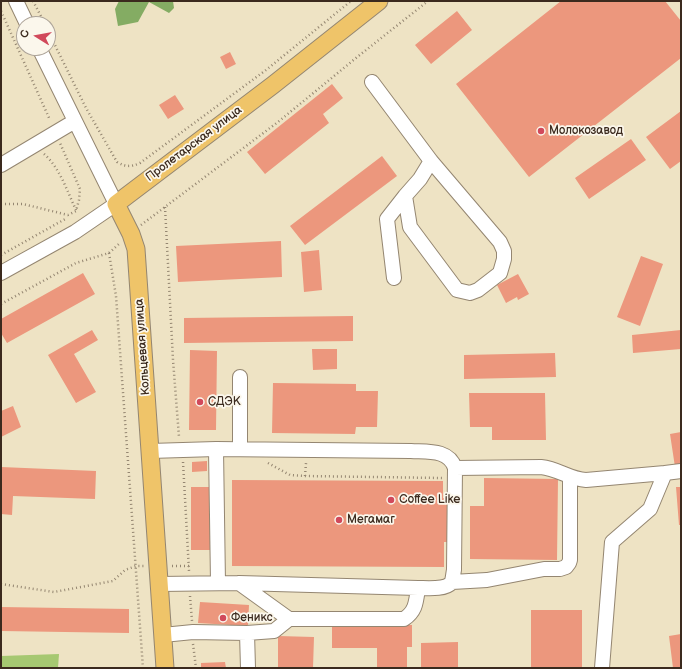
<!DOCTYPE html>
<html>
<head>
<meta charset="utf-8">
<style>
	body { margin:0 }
	#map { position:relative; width:682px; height:669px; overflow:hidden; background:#eee3c4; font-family:"Balsamiq Sans",sans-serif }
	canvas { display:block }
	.frame { position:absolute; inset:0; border:2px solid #3b2a1e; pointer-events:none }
	.north { position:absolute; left:16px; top:16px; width:40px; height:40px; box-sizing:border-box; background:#fbf7ec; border:1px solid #aea59a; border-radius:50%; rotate:281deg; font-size:11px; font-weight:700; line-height:16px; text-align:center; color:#3b2a1e }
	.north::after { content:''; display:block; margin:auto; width:14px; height:18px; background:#d1495b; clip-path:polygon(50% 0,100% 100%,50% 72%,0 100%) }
</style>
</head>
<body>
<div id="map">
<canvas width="682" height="669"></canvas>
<div class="frame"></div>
<div class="north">С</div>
</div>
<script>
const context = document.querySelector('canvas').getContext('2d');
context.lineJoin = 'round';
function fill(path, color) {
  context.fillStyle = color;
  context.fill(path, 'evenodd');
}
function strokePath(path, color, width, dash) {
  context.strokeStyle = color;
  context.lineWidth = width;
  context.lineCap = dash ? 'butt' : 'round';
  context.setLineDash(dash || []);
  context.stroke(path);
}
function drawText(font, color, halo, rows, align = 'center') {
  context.font = font + ' "Balsamiq Sans",sans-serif';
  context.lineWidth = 3.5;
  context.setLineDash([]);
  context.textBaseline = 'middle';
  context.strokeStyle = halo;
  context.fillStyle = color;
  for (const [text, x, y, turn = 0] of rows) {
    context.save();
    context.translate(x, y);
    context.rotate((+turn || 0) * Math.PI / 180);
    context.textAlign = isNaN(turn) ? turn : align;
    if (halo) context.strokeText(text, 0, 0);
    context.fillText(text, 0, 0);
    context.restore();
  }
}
fill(new Path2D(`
	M59,654L58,668H1V656Z`), '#a6c871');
fill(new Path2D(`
	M119,1H173L174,8L169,13L149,2L138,22L118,26L115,9Z`), '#84ac63');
fill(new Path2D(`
	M561,1H665L681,21V58L529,177L456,84Z
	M457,11L472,30L431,64L415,45Z
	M230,52L236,64L226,69L220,57Z
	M332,84L343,98L323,114L329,123L265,174L247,152Z
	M175,95L184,109L168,119L159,105Z
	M681,111V161L670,169L646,137Z
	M631,139L646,160L589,199L575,178Z
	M382,156L397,176L305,245L290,226Z
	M281,241L282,277L178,282L176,246Z
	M319,250L322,290L304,292L301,252Z
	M641,256L663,264L640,326L617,317Z
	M83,273L95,294L7,343L1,333V319Z
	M518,274L529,294L518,300L517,297L506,303L497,285Z
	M353,316V341L184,343V318Z
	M92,330L98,340L74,354L96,392L76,403L48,355Z
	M681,330V349L633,353L632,335Z
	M312,349H337V369L313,370Z
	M190,350L217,351L216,430H189Z
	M555,353L556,377L464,379V355Z
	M273,383L356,384V391H378L377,427H356L355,434L272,433Z
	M469,393H545L546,440H492V427H470Z
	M13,406L21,427L1,437V411Z
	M681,432V466L675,467L670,434Z
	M207,461V471L192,472V462Z
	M1,467L96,471L95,499L13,496L12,515L1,514Z
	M484,478L558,479L557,560L470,559V506H484Z
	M232,480L443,481V498H447V542H444V567L232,566Z
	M191,487H210V550H191Z
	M676,487H681V525H679Z
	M200,602L249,605L248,626L198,623Z
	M1,607L129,609V633L1,631Z
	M531,610H582V668H531Z
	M412,625V647H407V668H377V648H332V626Z
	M681,634V668H673L669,636Z
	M278,636L314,637L313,668H278Z
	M458,642V668H421V643Z
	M225,662L226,668H201V663Z`), '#ec977d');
const minor = new Path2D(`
	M16,1L27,24
	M372,82L431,161L500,242L504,251V259L500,273L478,290L470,293L457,290L410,227L405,196L420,179L431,161
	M1,165L75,121
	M1,273L75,232L116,204L39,48
	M394,278L387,219L405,196
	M240,377V449
	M216,449L218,583
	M150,451L216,449L411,451C427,452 449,449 455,468L454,570C453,574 453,580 451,583C445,590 426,588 418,588L239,583L159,584
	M455,468L541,467C559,469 569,479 586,480L665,473
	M452,582L487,580L544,569H560L566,567L569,563L570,560V477
	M239,583L289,619H404C416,611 416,602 418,588
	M247,633L248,668
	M163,635L193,632L247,633L274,631L289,619
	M602,668L612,542L650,509L665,473L681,471`);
const major = new Path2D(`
	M165,668L136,249L131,234L116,204L273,85L379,1`);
strokePath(minor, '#948671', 16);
strokePath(major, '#948671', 19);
strokePath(new Path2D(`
	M33,1L45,24
	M1,11L50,120
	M48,31L86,108L117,162C126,167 131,167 140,163L266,70L351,1
	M44,154C60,168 67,191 76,210
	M1,204H23L68,215L76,211L79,200L80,189L60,143
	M165,207L173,360L179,437
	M141,225L278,122L356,58L428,1
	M109,253L116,296L143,668
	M1,255L67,218
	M1,304L76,263L109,253L119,244
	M183,462L189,571
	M268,463L290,475L305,476L442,478
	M305,476L306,463
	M172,566H189
	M1,584L54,592L113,581L125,570L136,566H145
	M190,596L192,621
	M193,644L196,668`), '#948671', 2.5, [1, 3]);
strokePath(minor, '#fff', 14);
strokePath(major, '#efc469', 17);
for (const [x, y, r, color] of [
	[541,131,4,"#d1495b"],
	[200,402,4,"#d1495b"],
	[391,500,4,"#d1495b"],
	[339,520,4,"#d1495b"],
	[223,618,4,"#d1495b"]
]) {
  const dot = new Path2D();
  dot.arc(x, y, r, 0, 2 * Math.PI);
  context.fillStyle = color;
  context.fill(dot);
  strokePath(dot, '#fbf7ec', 1.5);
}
drawText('12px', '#3b2a1e', '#fbf7ec', [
	["Молокозавод",549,131],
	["СДЭК",208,402],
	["Coffee Like",399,500],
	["Мегамаг",347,520],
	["Феникс",231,618]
], 'left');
drawText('12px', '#3b2a1e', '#fbf7ec', [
	["Пролетарская улица",194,144,-37],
	["Кольцевая улица",143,347,-94]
]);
</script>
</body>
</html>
